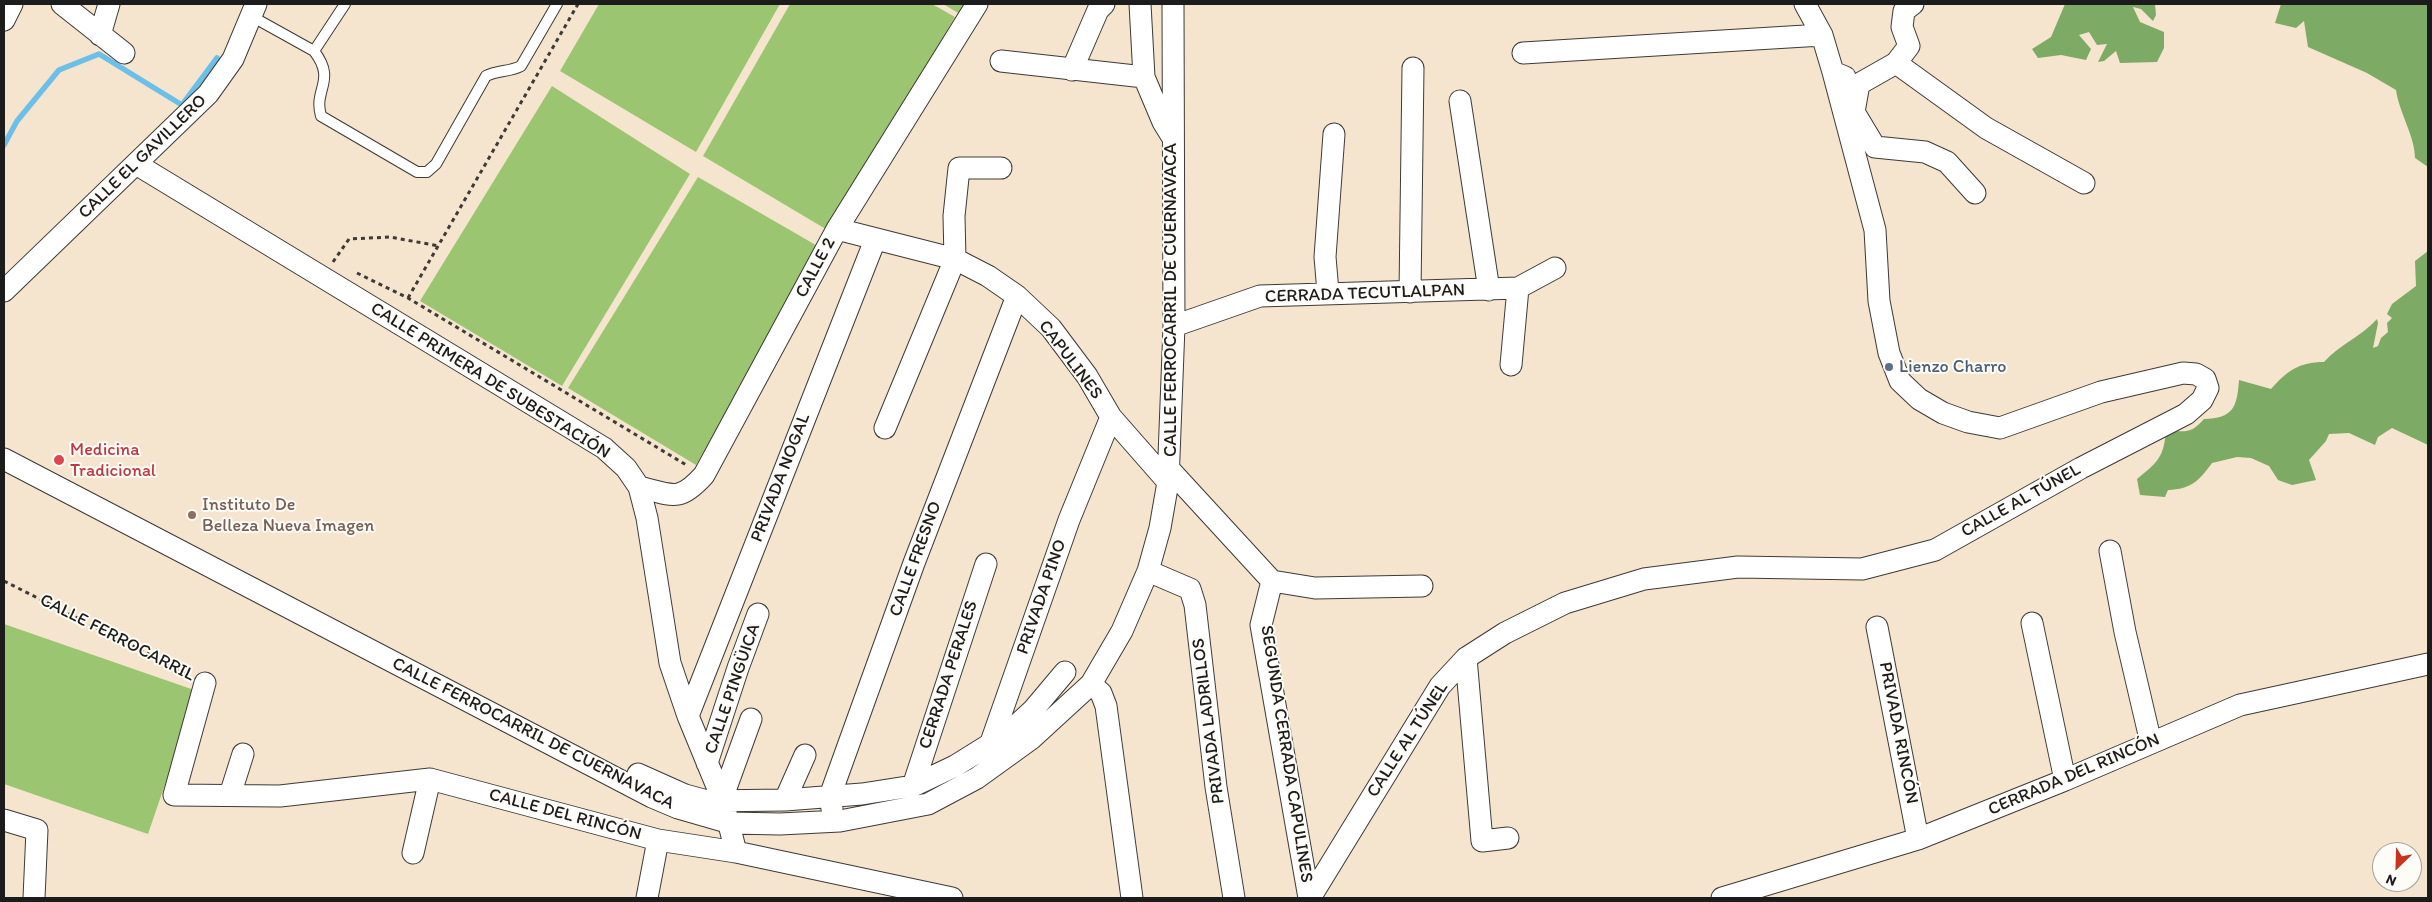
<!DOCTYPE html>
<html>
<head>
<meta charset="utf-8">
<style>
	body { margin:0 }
	#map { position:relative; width:2432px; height:902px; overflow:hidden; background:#f6e5ce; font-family:Itim,sans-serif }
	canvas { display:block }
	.frame { position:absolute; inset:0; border:5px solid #1c1c1c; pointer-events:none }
	.north { position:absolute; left:2372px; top:842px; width:50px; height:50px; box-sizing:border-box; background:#fdfcf7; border:1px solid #a3a29f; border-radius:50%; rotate:204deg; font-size:14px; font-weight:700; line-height:20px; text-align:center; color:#1c1c1c }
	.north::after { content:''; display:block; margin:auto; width:18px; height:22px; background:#c8321e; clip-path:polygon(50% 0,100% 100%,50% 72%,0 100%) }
</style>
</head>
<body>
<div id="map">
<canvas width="2432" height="902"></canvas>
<div class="frame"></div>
<div class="north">N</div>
</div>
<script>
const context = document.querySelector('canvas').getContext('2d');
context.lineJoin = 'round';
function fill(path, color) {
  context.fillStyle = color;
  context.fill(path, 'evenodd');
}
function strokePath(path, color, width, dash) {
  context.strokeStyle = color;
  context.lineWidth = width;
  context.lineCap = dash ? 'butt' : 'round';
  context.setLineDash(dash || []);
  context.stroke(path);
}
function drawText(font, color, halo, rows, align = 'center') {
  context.font = font + ' Itim,sans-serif';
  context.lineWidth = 4;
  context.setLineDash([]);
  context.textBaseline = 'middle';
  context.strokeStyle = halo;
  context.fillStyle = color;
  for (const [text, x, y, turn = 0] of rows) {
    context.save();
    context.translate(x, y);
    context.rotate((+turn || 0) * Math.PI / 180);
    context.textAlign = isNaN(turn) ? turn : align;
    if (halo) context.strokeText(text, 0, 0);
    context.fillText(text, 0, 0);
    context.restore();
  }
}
fill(new Path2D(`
	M599,4H780L696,152L560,71Z
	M790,4H932L955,17L829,231L703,156Z
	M943,4H973L965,17Z
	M552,86L690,174L562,386L420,301Z
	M698,177L821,248L696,465L568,388Z
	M4,624L197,691L148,834L4,784Z`), '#9cc572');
fill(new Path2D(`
	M2065,4H2155L2156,15L2153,21L2141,9L2133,7L2140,22L2164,32V48L2157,62L2120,63L2116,51L2104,61L2098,62L2107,44L2097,45L2089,32L2079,35L2091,49L2086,60L2061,55L2038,58L2032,49L2051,37Z
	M2281,4H2428V167L2415,158C2415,137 2399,112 2396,90L2367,73L2308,47L2304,21L2296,28L2275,23Z
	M2428,251V445L2392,428L2378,437L2375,445L2349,433L2329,434L2326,441L2309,460L2316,480L2292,485L2278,480L2269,466L2251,458L2237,457L2212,463C2199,481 2191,489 2168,490L2165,497L2140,495L2137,479C2158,462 2164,457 2166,430C2185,432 2191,434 2204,419C2233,418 2237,408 2239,380L2271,389C2287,371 2299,362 2324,362C2340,344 2361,337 2377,319L2378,323L2373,348L2378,346L2381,338L2388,332L2387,323L2392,318L2387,314L2392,304L2416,286L2415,261Z`), '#7daa64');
strokePath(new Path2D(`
	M4,145L17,121L59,70L99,54L182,105L217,58`), '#6cc0e8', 5.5);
const lane = new Path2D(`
	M251,16L314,51C337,81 313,89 321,116L417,172H427L436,164L486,76C497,70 510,72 521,66L557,4
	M314,51L345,4`);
const street = new Path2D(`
	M62,4L124,53
	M1140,4L1144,77L1163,122L1171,135
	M1805,4L1822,35L1833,72L1845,77
	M4,20L12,4
	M100,35L109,4
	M1523,53L1822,35
	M1001,61L1144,77
	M1896,63L1986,128L2084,183
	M1072,70L1098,10L1104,4
	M1859,84L1854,112L1875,147L1925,152L1947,162L1975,193
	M1859,84L1896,63L1909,46L1902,27L1904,11L1913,4
	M1460,101L1489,290
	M136,164L604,448L626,468L639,487L647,518L670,663L688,716L723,801L736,852
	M837,229L955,259L988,276L1017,296L1051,328L1087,376L1111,417L1168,482
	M4,291L208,94L233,59L256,4
	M1328,292L1325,257L1334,134
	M1410,292L1413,68
	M1174,326L1260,296L1518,288L1555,268
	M1511,365L1518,288
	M885,428L955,259L954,216L959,168H1001
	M4,459L652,797L678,808L730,823L780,824L840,821L928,804L977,778L1031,739L1091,684L1122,631L1148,571L1160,528L1168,482L1174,326L1173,4
	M1170,470L1272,581L1315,588L1422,586
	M639,487C672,495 679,503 704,475L837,229L977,4
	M2110,551L2125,632L2151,743
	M1148,571L1190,589L1195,605L1216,787L1234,898
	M1272,581L1261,625L1309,898
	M2032,623L2065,780
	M1877,627L1918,839
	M1466,658L1482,841L1508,838
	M205,683L174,795L280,796L430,779L658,840L736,852L952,898
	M1091,684L1101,693L1106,706L1132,898
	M688,716L875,240
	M989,748L1069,520L1111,417
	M707,763L738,668L758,614
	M638,774L685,795L707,801L785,800L862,794L913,786L955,766L1008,733L1033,710L1065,672
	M913,786L986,564
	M230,795L243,754
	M722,799L751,719
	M785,800L805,755
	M832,809L830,796L914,563L1017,296
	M4,820L37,830L34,898
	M413,853L430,779
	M647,898L658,840
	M1310,898L1440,686L1466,658L1505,633L1565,603L1644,579L1738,567L1862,569L1935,550L2081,468L2186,414L2202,400L2208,388L2205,379L2196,374L2183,373L2101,392L2000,428L1968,422L1943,413L1919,399L1900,381L1889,353L1879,301L1875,230L1833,72
	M1722,898L1918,839L2065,780L2240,705L2428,664`);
strokePath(lane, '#3d3a37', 12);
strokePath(street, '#3d3a37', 23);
strokePath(new Path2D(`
	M333,262L349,239L390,237L439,246
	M357,273L408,298L688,466
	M408,298L578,4
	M4,581L188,674`), '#3d3a37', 3, [4, 4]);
strokePath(lane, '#fff', 10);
strokePath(street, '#fff', 21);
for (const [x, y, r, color] of [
	[1889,367,5,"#5c6f8a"],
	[59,460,6,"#e0444e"],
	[192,515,5,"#8d6e63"]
]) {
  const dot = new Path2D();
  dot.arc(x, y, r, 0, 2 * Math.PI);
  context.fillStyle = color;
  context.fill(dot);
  strokePath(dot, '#fdfcf7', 2);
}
drawText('18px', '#1c1c1c', '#fdfcf7', [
	["CALLE EL GAVILLERO",143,157,-44],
	["CALLE 2",816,268,-62],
	["CERRADA TECUTLALPAN",1365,294,-2],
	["CALLE FERROCARRIL DE CUERNAVACA",1171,300,-90],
	["CAPULINES",1070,360,53],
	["CALLE PRIMERA DE SUBESTACIÓN",490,381,32],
	["PRIVADA NOGAL",781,478,-69],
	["CALLE AL TÚNEL",2021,501,-29],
	["CALLE FRESNO",916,559,-70],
	["PRIVADA PINO",1042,597,-71],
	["CALLE FERROCARRIL",117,638,27],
	["CERRADA PERALES",949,675,-72],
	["CALLE PINGÜICA",733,689,-71],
	["PRIVADA LADRILLOS",1209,721,-97],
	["PRIVADA RINCÓN",1898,733,79],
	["CALLE FERROCARRIL DE CUERNAVACA",533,734,27],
	["CALLE AL TÚNEL",1408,740,-57],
	["SEGUNDA CERRADA CAPULINES",1286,754,81],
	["CERRADA DEL RINCÓN",2074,775,-23],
	["CALLE DEL RINCÓN",565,815,15]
]);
drawText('18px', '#4e5e75', '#fdfcf7', [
	["Lienzo Charro",1899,367]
], 'left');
drawText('18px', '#be3a42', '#fdfcf7', [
	["Medicina",70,450],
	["Tradicional",70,471]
], 'left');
drawText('18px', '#785e54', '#fdfcf7', [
	["Instituto De",202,505],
	["Belleza Nueva Imagen",202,526]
], 'left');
</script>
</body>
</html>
